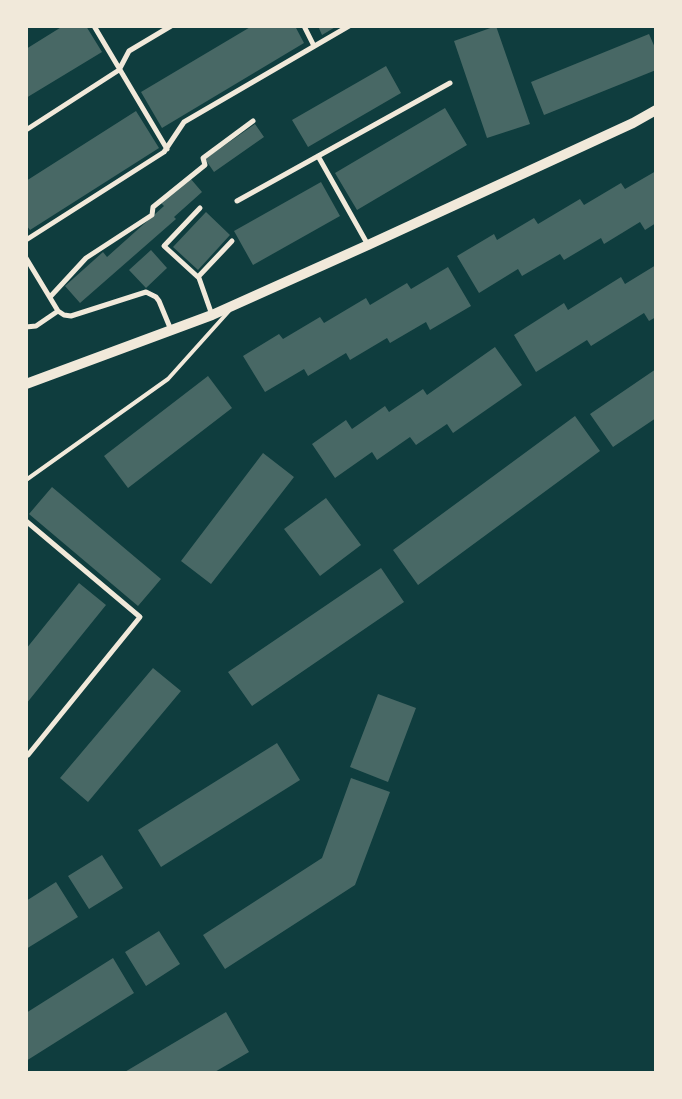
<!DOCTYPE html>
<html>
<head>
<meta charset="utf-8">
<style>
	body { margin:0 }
	#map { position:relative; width:682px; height:1099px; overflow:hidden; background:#0f3d3e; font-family:"Space Grotesk",sans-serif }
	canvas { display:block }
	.frame { position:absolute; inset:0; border:28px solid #f1e9da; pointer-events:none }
</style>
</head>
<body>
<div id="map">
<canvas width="682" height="1099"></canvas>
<div class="frame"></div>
</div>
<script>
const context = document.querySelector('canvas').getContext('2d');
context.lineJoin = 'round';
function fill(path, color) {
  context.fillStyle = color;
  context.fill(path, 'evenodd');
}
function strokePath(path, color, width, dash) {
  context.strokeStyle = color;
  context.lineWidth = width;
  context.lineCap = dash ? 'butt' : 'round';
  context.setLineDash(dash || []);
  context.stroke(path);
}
fill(new Path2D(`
	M63,26H86L102,52L26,98V49Z
	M252,26H295L304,43L162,128L141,92Z
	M318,26H337L322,35Z
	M496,26L530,124L487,138L454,41Z
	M649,34L656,50V70L544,115L531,82Z
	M386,66L401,93L308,147L292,120Z
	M445,108L467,145L357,210L335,173Z
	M136,111L159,148L30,230L26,225V181Z
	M255,124L264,137L214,172L205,159Z
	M656,171V223L645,230L640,222L604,244L601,238L564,260L560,254L522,276L518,269L479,293L457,256L494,234L497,240L534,218L538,224L580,199L584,205L621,183L625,189Z
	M190,178L202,192L174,217L176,219L80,303L65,286L103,252L107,257L164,206L161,203Z
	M321,182L340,216L253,265L234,231Z
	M206,212L230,235L198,270L173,247Z
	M151,250L167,268L146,288L129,270Z
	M656,265V317L649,321L644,313L591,346L587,340L536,372L514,335L564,303L568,310L621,277L625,284Z
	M448,267L471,306L430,330L426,322L390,343L387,338L350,360L346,353L308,376L304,369L265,392L243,356L279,334L283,339L320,317L324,323L366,298L370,305L407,283L411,289Z
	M495,347L522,385L453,433L447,424L416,445L410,437L377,460L372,452L335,478L312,444L346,420L352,429L385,406L389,412L423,389L427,395Z
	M656,369V418L613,447L590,414Z
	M208,376L232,408L128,488L104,456Z
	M575,416L600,451L418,585L393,550Z
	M263,453L294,477L211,584L181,561Z
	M52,487L161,579L138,606L29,514Z
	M326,498L361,545L320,576L284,529Z
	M381,568L404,602L252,706L228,672Z
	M79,583L106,605L26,704V649Z
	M153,668L181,691L88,802L60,778Z
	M378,694L416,708L388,782L350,767Z
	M277,743L300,780L161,867L138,830Z
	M351,778L390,792L355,885L225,969L203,935L322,858Z
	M102,855L123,888L89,909L68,876Z
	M56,882L78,917L26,949V901Z
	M159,931L180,964L146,986L125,952Z
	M113,958L134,993L26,1061V1013Z
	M226,1012L249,1052L213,1073H123Z`), '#486865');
strokePath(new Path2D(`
	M26,480L168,379L229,311`), '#f1e9da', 4);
strokePath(new Path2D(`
	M94,26L167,149
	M304,26L314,46
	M26,130L119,70L129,51L171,26
	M318,156L368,245
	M237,201L450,83
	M200,208L164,246L199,278L212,315
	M26,240L164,152L184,122L349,26
	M26,258L58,311L64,315L71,316L146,292L156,297L159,301L171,330
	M198,277L232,241
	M50,297L86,258L152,215L153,207L205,165L203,158L253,121
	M26,327L36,326L58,311
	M26,521L140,617L28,755`), '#f1e9da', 5);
strokePath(new Path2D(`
	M26,384L212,315L368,245L633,123L656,110`), '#f1e9da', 10);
</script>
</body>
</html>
